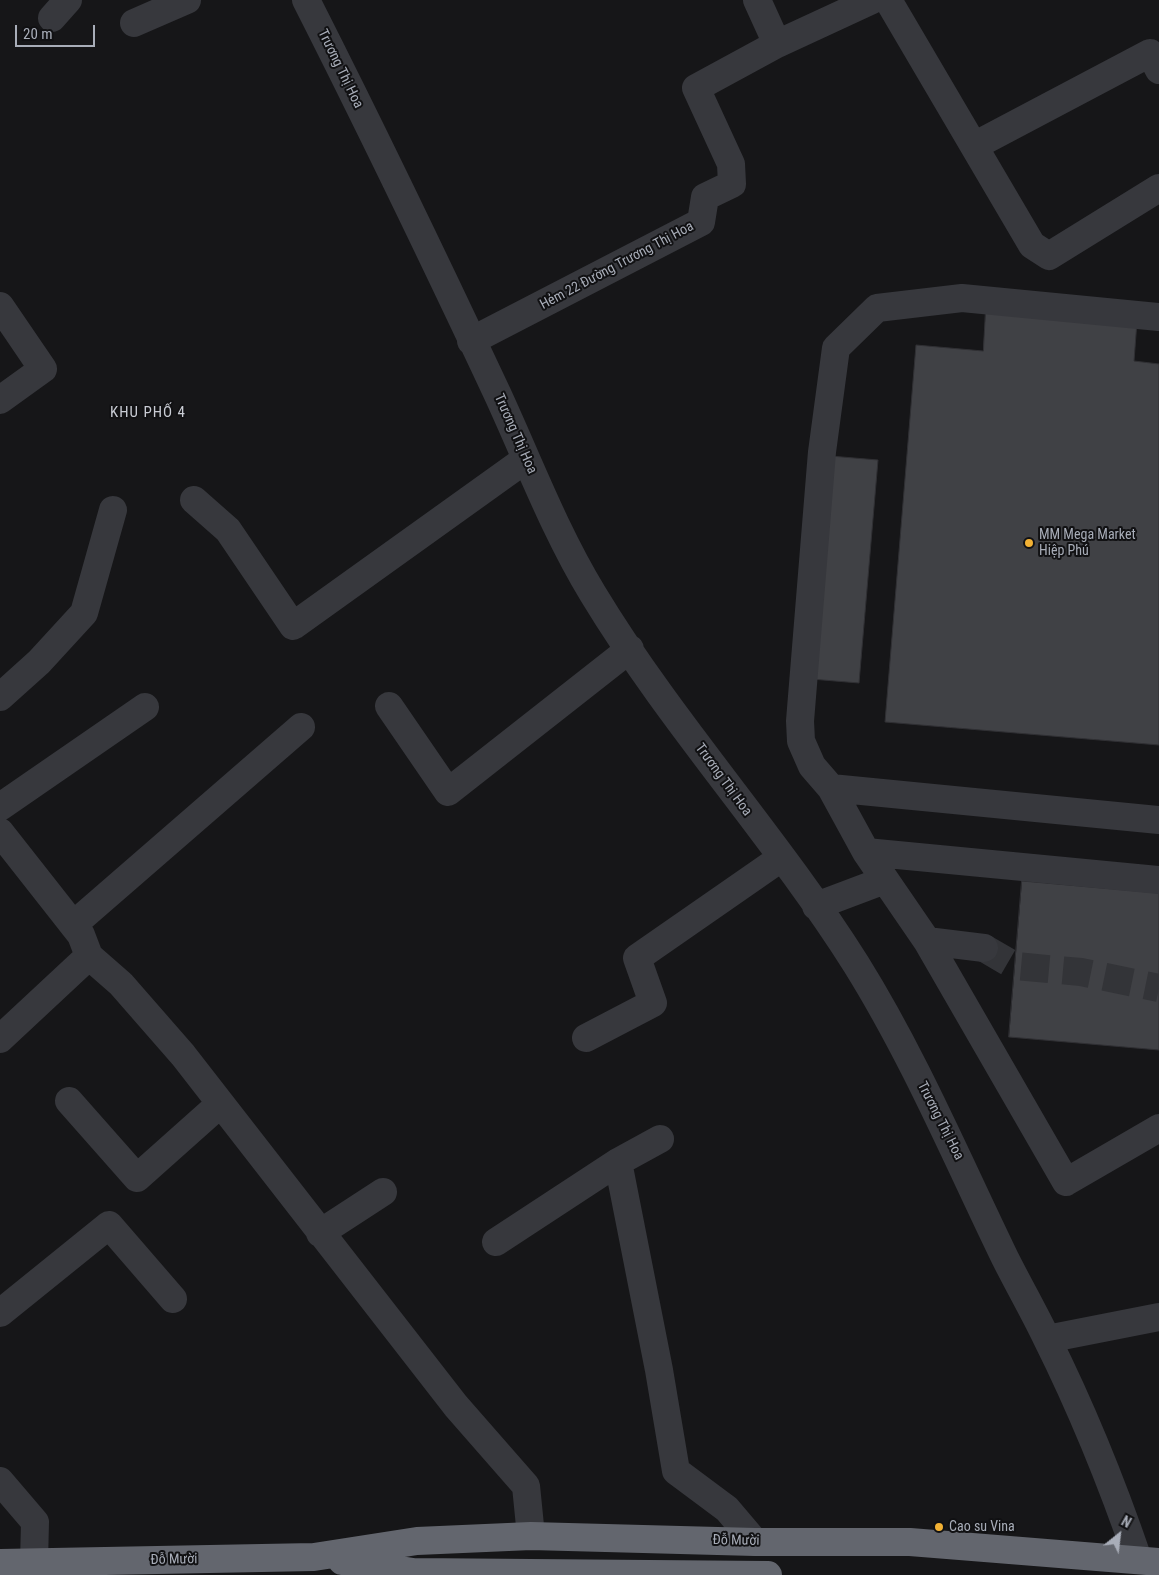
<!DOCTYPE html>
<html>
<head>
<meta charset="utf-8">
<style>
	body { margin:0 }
	#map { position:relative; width:1159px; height:1575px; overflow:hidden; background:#161618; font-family:"Roboto Condensed",sans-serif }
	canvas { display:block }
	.north { position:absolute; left:1094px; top:1510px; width:50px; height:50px; -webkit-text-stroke:4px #111113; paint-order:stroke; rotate:29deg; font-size:14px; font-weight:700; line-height:20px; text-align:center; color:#a8adb8 }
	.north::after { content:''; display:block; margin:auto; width:18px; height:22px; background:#a8adb8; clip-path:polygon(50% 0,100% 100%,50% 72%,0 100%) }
	.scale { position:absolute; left:15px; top:25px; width:80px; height:22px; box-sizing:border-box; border:2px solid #a8adb8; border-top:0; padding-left:6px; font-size:15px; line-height:18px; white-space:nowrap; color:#a8adb8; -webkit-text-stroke:4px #111113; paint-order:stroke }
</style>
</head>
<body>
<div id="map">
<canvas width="1159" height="1575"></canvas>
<div class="north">N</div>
<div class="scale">20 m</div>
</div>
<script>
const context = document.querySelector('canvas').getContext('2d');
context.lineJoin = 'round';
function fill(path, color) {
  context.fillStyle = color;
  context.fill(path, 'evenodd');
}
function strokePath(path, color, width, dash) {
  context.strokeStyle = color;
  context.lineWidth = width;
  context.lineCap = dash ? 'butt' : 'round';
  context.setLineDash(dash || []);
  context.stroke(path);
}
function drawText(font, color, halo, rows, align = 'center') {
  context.font = font + ' "Roboto Condensed",sans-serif';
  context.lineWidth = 4;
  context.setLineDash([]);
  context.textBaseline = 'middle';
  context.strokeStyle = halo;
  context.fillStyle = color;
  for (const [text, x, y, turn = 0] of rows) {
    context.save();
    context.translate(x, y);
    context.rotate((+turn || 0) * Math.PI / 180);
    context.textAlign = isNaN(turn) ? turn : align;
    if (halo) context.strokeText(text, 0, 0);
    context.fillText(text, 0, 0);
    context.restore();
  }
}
const building = new Path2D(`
	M986,308L1137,321L1134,361L1159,364V745L885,722L916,345L983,351Z
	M830,456L878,460L859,683L811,679Z
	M1022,881L1159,893V1050L1009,1037Z`);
fill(building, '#404145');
strokePath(building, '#303034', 1);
strokePath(new Path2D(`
	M984,948L1015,966L1081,972L1159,988`), '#333438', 28, [28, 14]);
strokePath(new Path2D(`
	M306,0C372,130 435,261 497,393C528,460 554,530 593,594C671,723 775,836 856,964C914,1057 957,1159 1005,1258C1018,1284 1033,1310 1046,1337C1082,1409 1112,1483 1138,1559
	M757,0L777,44
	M888,0L1032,245L1049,256L1159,188
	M52,18L68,0
	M134,23L187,0
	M974,146L1150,53L1159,70
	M0,306L43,369L0,400
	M1159,317L962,298L877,308L836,348L822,452L800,721L801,741L812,766L831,788L866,852L927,941L1066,1182L1159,1128
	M471,341L701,222L705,197L732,184L731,164L696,88L777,44L872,0
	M194,500L228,530L293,626L526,459
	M0,697L39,662L84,613L113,510
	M389,706L448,792L630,649
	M831,788L1159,820
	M0,807L145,707
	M0,832L81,935L89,956L0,1039
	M866,852L1159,880
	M816,906L885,880
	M73,925L301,727
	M927,941L984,948
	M89,956L121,984L183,1055L456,1406L526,1486L531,1536
	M586,1038L653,1003L637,958L781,858
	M69,1101L137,1178L220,1104
	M618,1162L659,1370L676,1471L727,1509L755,1542
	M320,1233L383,1192
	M496,1242L618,1162L660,1139
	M0,1313L109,1225L173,1299
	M1047,1339L1159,1317
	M0,1481L35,1522L34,1563`), '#37383d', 28);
strokePath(new Path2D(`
	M342,1561L413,1572L768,1575
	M0,1563L314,1557L417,1541L531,1536L755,1542H910L1159,1562`), '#63666e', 28);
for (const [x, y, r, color] of [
	[1029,543,5,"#f2b134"],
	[939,1527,5,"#f2b134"]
]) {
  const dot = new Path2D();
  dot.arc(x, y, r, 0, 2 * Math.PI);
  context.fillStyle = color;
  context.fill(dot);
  strokePath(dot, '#111113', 2);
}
drawText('14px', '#a8adb8', '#111113', [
	["Trương Thị Hoa",340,69,64],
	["Hẻm 22 Đường Trương Thị Hoa",617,266,-28],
	["Trương Thị Hoa",515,434,66],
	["Trương Thị Hoa",723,780,54],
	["Trương Thị Hoa",940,1121,63],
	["Đỗ Mười",736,1541,1],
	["Đỗ Mười",174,1560,-1]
]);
drawText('14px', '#a8adb8', '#111113', [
	["MM Mega Market",1039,535],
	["Hiệp Phú",1039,551],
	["Cao su Vina",949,1527]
], 'left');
context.letterSpacing = '1px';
drawText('15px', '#c9ccd4', '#111113', [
	["KHU PHỐ 4",148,413]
]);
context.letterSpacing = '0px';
</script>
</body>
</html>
